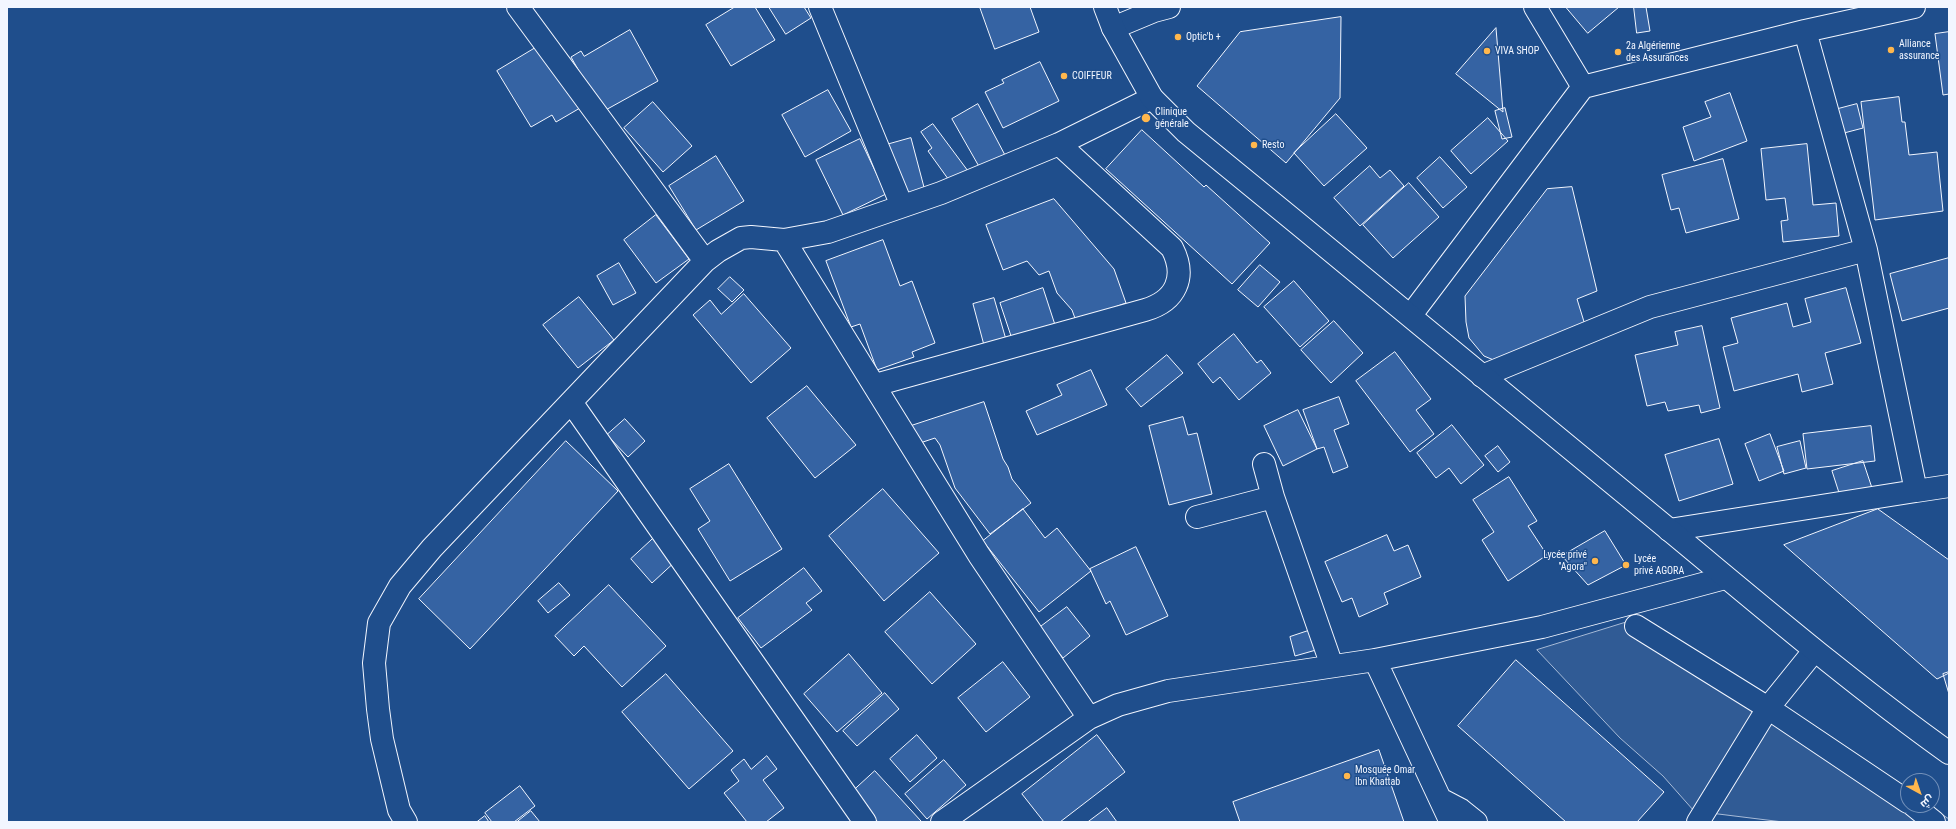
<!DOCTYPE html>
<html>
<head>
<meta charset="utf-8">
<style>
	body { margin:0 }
	#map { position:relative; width:1956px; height:829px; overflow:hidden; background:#1f4e8c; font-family:"Roboto Condensed",Cairo,sans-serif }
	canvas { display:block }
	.frame { position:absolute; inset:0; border:8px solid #f2f6ff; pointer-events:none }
	.north { position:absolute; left:1900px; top:773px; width:40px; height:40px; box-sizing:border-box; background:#1f4e8c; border:1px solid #7391ba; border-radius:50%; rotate:140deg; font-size:11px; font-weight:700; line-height:16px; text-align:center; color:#f2f6ff }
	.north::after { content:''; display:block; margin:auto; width:14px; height:18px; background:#ffb74d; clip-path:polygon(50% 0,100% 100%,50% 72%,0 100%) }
</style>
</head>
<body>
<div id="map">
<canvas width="1956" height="829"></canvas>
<div class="frame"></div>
<div class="north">ش</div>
</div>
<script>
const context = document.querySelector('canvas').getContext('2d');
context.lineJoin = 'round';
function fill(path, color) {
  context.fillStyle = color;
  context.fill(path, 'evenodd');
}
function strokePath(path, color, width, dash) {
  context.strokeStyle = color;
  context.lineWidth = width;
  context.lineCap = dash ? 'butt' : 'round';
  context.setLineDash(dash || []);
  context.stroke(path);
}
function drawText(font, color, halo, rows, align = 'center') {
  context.font = font + ' "Roboto Condensed",sans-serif';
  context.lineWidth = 3;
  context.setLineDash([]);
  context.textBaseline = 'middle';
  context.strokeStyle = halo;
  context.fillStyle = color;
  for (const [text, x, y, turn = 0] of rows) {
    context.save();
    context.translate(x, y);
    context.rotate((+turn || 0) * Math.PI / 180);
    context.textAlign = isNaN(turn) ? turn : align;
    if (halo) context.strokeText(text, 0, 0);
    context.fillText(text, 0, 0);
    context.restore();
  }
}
const parking = new Path2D(`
	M1640,618L1928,805L1949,819V822H1783L1694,811L1663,776L1620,738L1537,650Z`);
fill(parking, '#305b95');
strokePath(parking, '#a8bbd7', 1);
const building = new Path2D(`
	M735,7H755L775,40L731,66L706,25Z
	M769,7H804L811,18L786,34Z
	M980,7H1030L1039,32L995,49Z
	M1566,7H1619L1588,33Z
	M1634,7H1646L1650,31L1637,33Z
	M1341,17L1340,98L1286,163L1197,86L1240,32Z
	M1496,28L1503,112L1456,74Z
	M630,30L658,81L602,112L571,57L581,51L584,56Z
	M1949,32V94L1943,95L1935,34Z
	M542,44L580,108L556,122L552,115L531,127L497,71Z
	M1040,62L1059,101L1003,128L985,92L1004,83L1002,80Z
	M828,90L851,131L805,157L782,115Z
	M1730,93L1747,141L1694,161L1683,127L1711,117L1705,102Z
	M1899,97L1902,122H1905L1909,155L1937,152L1943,211L1875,220L1861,102Z
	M653,102L692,146L663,172L624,128Z
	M978,104L1006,157L981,170L952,119Z
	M1857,104L1863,128L1844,133L1838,109Z
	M1505,108L1512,137L1502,139L1495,111Z
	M1336,114L1367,148L1324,186L1294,153Z
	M1488,118L1508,141L1471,174L1451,151Z
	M933,124L968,171L951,183L928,151L932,148L921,132Z
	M1142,130L1204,187L1206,185L1270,243L1232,284L1106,169Z
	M911,138L925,191L901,197L886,145Z
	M860,139L886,194L843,215L816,160Z
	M1807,144L1813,205L1836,203L1839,236L1783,242L1781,221L1788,220L1785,198L1766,200L1761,149Z
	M716,156L744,201L696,230L669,186Z
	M1440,157L1467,187L1443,208L1417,178Z
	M1723,159L1739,219L1686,233L1679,208L1671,210L1662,175Z
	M1370,166L1380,178L1390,170L1404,186L1360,226L1334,198Z
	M1409,183L1439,217L1393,258L1363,225Z
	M1572,187L1597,291L1577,299L1585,325L1496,361L1484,356L1469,338L1466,322L1465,296L1547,189Z
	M1054,199L1114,269L1126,303L1076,321L1072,310L1057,293L1049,271L1039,275L1027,261L1003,270L986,225Z
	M656,215L689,259L656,283L624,240Z
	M883,240L900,286L912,281L935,343L912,352L914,357L877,370L860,324L851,327L826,261Z
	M1949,258V308L1902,321L1890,274Z
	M619,263L636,293L613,305L597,276Z
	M1260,265L1280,282L1258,307L1238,290Z
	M730,277L744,290L732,302L718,289Z
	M1294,281L1329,321L1300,347L1264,307Z
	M1043,288L1056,328L1013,342L1000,303Z
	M1846,288L1861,343L1825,353L1833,384L1802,392L1798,374L1734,391L1723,347L1738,343L1731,318L1787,303L1793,327L1811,322L1805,299Z
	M744,294L791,348L751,383L693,315L710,300L721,314Z
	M579,297L614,340L578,368L543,325Z
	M994,298L1007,343L985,349L973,304Z
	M1334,321L1363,353L1331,383L1301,350Z
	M1702,326L1720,408L1701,413L1699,405L1668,411L1665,402L1647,406L1635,355L1678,345L1675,332Z
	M1234,334L1257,363L1261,360L1271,373L1239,400L1220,377L1213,383L1198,364Z
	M1395,352L1431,399L1416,410L1434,434L1410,452L1356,381Z
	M1167,355L1183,373L1141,407L1126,389Z
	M1091,370L1107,405L1037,435L1026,411L1062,395L1057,385Z
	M807,386L856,445L815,478L767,418Z
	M1339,397L1349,424L1334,430L1348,467L1333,473L1324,447L1317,449L1303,410Z
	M984,402L1003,459L1008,467L1012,479L1031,503L990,534L955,488L940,445L935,438L917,444L911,426Z
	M1298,410L1317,449L1283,466L1264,426Z
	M1183,417L1188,435L1197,433L1212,494L1169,505L1149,426Z
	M625,419L645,441L628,457L607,435Z
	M1452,425L1484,465L1461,484L1449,468L1436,478L1417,453Z
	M1871,426L1875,461L1807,469L1803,434Z
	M1770,434L1784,471L1759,481L1745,444Z
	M1719,439L1733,484L1679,501L1665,455Z
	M566,441L618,491L470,649L419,599Z
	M1800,441L1806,468L1784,474L1777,447Z
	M1498,446L1510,462L1498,472L1485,456Z
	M1863,461L1873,491L1842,502L1832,471Z
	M729,464L782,549L730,581L698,529L710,521L690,489Z
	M1509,477L1537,521L1528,526L1547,555L1508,581L1482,540L1494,532L1473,500Z
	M883,489L939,553L884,601L829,536Z
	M1023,509L1045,538L1057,528L1091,571L1039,612L983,541Z
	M1878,509L1949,560V673L1937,679L1784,545Z
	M1605,531L1626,565L1588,585L1562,556Z
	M657,535L678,559L652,583L631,559Z
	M1387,535L1394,551L1408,545L1421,577L1384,593L1388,604L1359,617L1352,598L1342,602L1325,562Z
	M1136,547L1168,616L1126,635L1110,601L1106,604L1090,569Z
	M804,568L822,591L806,603L812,610L761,648L738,618Z
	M559,583L570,595L548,613L538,601Z
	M609,585L666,646L622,687L584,646L574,656L555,636Z
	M930,592L976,644L932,684L885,632Z
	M1067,607L1090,636L1063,658L1039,628Z
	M1311,630L1316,650L1295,656L1290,637Z
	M849,654L882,693L837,732L804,694Z
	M1516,660L1664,792L1637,822H1566L1458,726Z
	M1003,662L1030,697L986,732L958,698Z
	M1949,672V694L1943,674Z
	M666,674L733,751L689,789L622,712Z
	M885,693L899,709L857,746L843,731Z
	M917,735L937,758L910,782L890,759Z
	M1097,735L1125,772L1060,822H1044L1022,794Z
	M1379,750L1404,822H1240L1233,802Z
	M767,756L777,769L763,780L784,808L766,822H747L724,793L739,781L731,770L744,759L751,769Z
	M944,760L966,785L927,819L905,794Z
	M875,771L921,821L920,822H878L851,793Z
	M520,786L535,806L514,822H492L485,813Z
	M1107,808L1117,822H1088Z
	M531,811L540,822H517Z
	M485,816L489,822H477Z`);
fill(building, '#3563a3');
strokePath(building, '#f2f6ff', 1);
const minor = new Path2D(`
	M518,7L705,261
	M820,7L902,206
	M1535,7L1583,87L1805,31L1914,7
	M1113,28L1154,11L1169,7
	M784,240L979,555L1089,718
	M1411,315L1583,87
	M1482,376L1650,307L1866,250
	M875,385L1145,310C1176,301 1187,277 1172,248L1059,144
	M571,402L865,822
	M1264,464L1273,497L1332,666
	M1916,491L1949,486
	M1197,517L1273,497
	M1669,530L1916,491L1866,250L1805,31
	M1636,626L1768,708L1908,802
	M1375,660L1448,816L1450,822
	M1440,799L1461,810L1476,822
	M1913,805L1934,822
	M406,822L399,810L382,739L378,709L374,663L379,623L400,586L432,548L705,261L718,251L741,238L751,237L784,240L828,232L941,193L1059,144L1152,98
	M942,822L1089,718L1118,705L1168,691L1375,660L1542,627L1725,578
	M1698,822L1768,708L1814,651`);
const major = new Path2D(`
	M1105,7L1113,28L1152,98L1186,132C1347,263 1506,396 1667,528C1760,605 1851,683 1949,753`);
strokePath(minor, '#f2f6ff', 24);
strokePath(major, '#f2f6ff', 24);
strokePath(minor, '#1f4e8c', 22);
strokePath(major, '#1f4e8c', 22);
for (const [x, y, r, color] of [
	[1178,37,4,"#ffb74d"],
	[1891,50,4,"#ffb74d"],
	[1487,51,4,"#ffb74d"],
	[1618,52,4,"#ffb74d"],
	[1064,76,4,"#ffb74d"],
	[1146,118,5,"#ffb74d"],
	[1254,145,4,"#ffb74d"],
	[1595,561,4,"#ffb74d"],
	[1626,565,4,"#ffb74d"],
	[1347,776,4,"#ffb74d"]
]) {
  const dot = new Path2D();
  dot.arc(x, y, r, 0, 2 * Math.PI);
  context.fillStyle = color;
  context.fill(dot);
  strokePath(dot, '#1f4e8c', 1.5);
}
drawText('10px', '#f2f6ff', '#1f4e8c', [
	["Optic'b +",1186,37],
	["Alliance",1899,44],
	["assurance",1899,56],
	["2a Algérienne",1626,46],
	["des Assurances",1626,58],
	["VIVA SHOP",1495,51],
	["COIFFEUR",1072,76],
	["Clinique",1155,112],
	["générale",1155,124],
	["Resto",1262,145],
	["Lycée privé",1587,555,"right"],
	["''Agora\"",1587,567,"right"],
	["Lycée",1634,559],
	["privé AGORA",1634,571],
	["Mosquée Omar",1355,770],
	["Ibn Khattab",1355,782]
], 'left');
</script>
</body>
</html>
